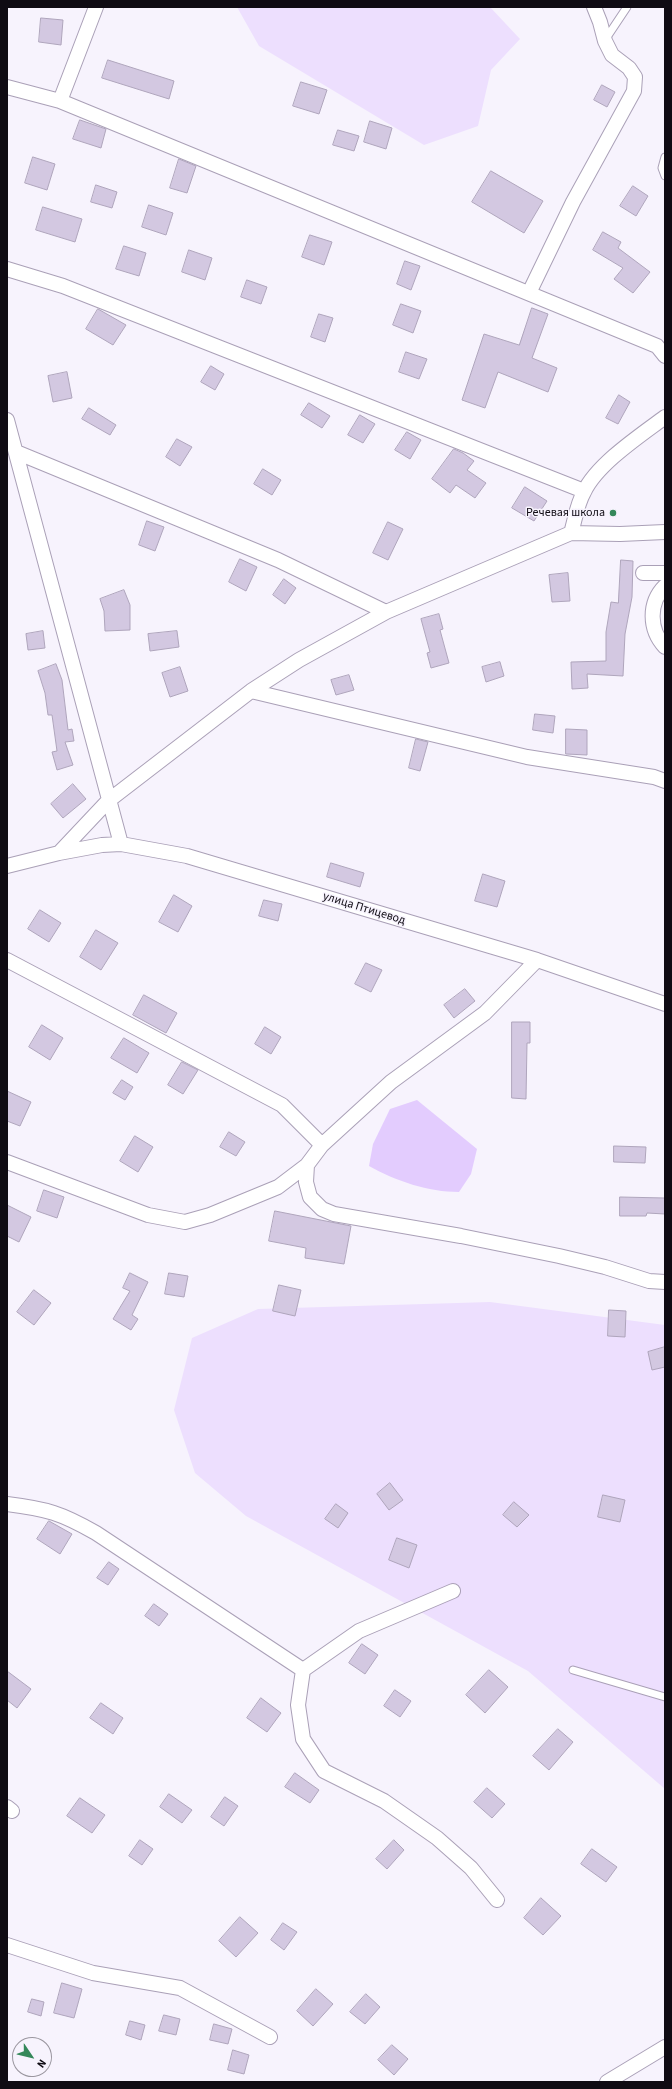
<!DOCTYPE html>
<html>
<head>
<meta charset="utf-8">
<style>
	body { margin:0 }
	#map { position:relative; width:672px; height:2089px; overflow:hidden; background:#f7f3fd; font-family:"Source Sans 3",sans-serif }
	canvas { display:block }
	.frame { position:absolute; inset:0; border:8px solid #0f0b13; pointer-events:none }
	.north { position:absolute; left:12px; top:2037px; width:40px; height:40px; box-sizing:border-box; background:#f7f3fd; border:1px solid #9a969f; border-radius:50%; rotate:125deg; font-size:11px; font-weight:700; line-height:16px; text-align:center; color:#0f0b13 }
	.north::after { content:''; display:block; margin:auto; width:14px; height:18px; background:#35885a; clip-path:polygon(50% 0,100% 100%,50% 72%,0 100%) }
</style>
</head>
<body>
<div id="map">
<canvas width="672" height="2089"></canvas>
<div class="frame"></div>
<div class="north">N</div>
</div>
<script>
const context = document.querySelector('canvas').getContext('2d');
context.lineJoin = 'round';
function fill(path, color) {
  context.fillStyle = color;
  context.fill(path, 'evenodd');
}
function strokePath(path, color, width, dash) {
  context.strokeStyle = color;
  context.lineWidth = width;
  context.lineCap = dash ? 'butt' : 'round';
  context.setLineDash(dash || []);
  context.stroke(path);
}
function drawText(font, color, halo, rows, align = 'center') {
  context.font = font + ' "Source Sans 3",sans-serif';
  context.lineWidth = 3;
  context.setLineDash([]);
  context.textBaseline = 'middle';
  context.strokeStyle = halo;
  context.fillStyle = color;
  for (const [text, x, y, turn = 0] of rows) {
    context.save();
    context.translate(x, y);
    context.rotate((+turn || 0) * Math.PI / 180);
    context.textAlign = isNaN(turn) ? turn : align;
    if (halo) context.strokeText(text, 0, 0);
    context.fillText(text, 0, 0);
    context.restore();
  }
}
fill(new Path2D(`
	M237,7H490L520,39L491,70L478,126L424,145L259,46Z
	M490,1302L665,1325V1789L528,1671L246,1516L195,1473L174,1410L192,1338L258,1309Z`), '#eddffe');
fill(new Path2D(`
	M417,1100L477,1149L471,1174L459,1192C428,1192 396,1181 369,1166L373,1144L390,1109Z`), '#e3ccfe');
const building = new Path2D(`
	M41,18L63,20L61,45L39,42Z
	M108,60L174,81L169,99L102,78Z
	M301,82L327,90L319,114L293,106Z
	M602,85L615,92L607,107L594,100Z
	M80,120L106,129L101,148L73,139Z
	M370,121L392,128L386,149L364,142Z
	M338,130L359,136L354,151L333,145Z
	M33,157L55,164L47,190L25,183Z
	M179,159L196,166L187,193L170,188Z
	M491,171L543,201L524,233L472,202Z
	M96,185L117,192L112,208L91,202Z
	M633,186L648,196L636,216L620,206Z
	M149,205L173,213L166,235L142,227Z
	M43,207L82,219L75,242L36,230Z
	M603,232L621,242L618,248L650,272L633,293L614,279L623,268L593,250Z
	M310,235L332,242L324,265L302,257Z
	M124,246L146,253L139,276L116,269Z
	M189,250L212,258L205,280L182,272Z
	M405,261L420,266L411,290L397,284Z
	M247,280L267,287L261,304L241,297Z
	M401,304L421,311L413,333L393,325Z
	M532,308L548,314L532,358L557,368L548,392L498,372L485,408L462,400L484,334L519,345Z
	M98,309L126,325L113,345L86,329Z
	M319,314L333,318L325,342L311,337Z
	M406,352L427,359L419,379L399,372Z
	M211,366L224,374L215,390L201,382Z
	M67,372L72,398L53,402L48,376Z
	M619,395L630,402L618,424L606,418Z
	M309,403L330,416L322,428L301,415Z
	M89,408L116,425L110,435L82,419Z
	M360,415L375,424L363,443L348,435Z
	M407,432L421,440L410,459L395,450Z
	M177,439L192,447L180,466L166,457Z
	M454,449L463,453L474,461L467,470L486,483L475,498L456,485L450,493L432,479Z
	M263,469L281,480L272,495L254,484Z
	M525,487L547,501L534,521L512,508Z
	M147,521L164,527L155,551L139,545Z
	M388,522L403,529L388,560L373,553Z
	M240,559L257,567L246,591L229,582Z
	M621,560L633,561L632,597L625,634L623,676L587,674L588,688L572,689L571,662L606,661V632L611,602L618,603Z
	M568,573L570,601L552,602L549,575Z
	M284,579L296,588L285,604L273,595Z
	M124,590L130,605V630L105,631L104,611L100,599Z
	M439,614L443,629L440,630L449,663L431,668L427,653L430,652L421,619Z
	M43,631L45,648L28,650L26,634Z
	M177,631L179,647L150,651L148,634Z
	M500,662L504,676L486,682L482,667Z
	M56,664L62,680L68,730L72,729L74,741L65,742L73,765L57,770L52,752L57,751L52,715H48L45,693L38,671Z
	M180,667L188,691L170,697L162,673Z
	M349,675L354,690L336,695L331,680Z
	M535,714L555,716L553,733L533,730Z
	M566,729L587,730V755L566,754Z
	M416,739L428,742L420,771L409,768Z
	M73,784L86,799L63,818L51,804Z
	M331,863L364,873L360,887L327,877Z
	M483,874L505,881L497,907L475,901Z
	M174,895L192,906L178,932L159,922Z
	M264,900L282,904L278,921L259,916Z
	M40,910L61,923L49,942L28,929Z
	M96,930L118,943L101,970L80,957Z
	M366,963L382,970L371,992L355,984Z
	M465,989L475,1001L454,1018L444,1005Z
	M144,995L177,1013L166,1033L133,1015Z
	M512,1022H530V1043H527L526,1099L512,1098Z
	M42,1025L63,1038L50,1060L29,1047Z
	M265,1027L281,1037L271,1054L255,1044Z
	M124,1038L149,1053L137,1073L111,1058Z
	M182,1062L198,1070L183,1094L168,1085Z
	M122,1080L133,1087L125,1100L113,1093Z
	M7,1091L31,1102L20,1126L7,1121Z
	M229,1132L245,1142L236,1156L220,1147Z
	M135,1136L153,1147L138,1172L120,1161Z
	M614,1146L646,1147L645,1163L614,1162Z
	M44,1190L64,1197L57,1218L37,1211Z
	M620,1197L665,1198V1214L647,1213L646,1216H620Z
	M7,1205L31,1217L19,1242L7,1236Z
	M275,1211L351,1226L344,1264L305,1258L306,1248L269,1241Z
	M130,1273L148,1282L132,1315L138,1319L131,1330L113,1319L130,1291L123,1288Z
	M169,1273L188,1276L184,1297L165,1294Z
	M279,1285L301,1290L295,1316L273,1311Z
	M34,1290L51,1303L34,1325L17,1312Z
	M609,1310L626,1311L625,1337L608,1336Z
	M665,1347V1367L652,1370L648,1352Z
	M390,1483L403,1500L389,1510L377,1494Z
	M603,1495L625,1500L620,1522L598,1517Z
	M514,1502L529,1515L517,1527L503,1515Z
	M336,1504L348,1513L338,1528L325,1519Z
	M49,1521L72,1534L60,1554L37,1539Z
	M397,1538L417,1545L409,1568L389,1560Z
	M109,1562L119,1569L108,1585L97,1578Z
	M154,1604L168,1614L159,1626L145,1616Z
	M362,1644L378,1655L365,1674L349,1663Z
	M489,1670L508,1687L485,1713L466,1695Z
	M7,1671L31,1689L17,1708L7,1700Z
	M395,1690L411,1701L400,1717L384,1706Z
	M261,1698L281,1713L267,1732L247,1718Z
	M101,1703L123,1718L113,1734L90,1718Z
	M558,1729L573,1742L549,1770L533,1756Z
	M295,1773L319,1790L310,1803L285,1787Z
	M487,1788L505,1804L492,1818L474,1802Z
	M169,1794L192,1810L182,1823L160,1807Z
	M225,1797L238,1806L224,1826L211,1817Z
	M80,1798L105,1815L92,1833L67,1816Z
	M140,1840L153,1849L142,1865L129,1856Z
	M394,1840L404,1850L387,1869L376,1859Z
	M592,1849L617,1867L606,1882L581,1864Z
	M541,1898L561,1916L543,1935L524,1918Z
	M240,1917L258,1933L236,1957L219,1941Z
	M283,1923L297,1932L284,1950L271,1940Z
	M62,1983L82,1989L74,2018L54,2013Z
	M316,1989L333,2004L313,2026L297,2011Z
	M366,1994L380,2007L365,2024L350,2012Z
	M32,1999L44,2002L41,2016L28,2012Z
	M164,2015L180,2019L176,2035L159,2031Z
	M130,2021L145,2025L141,2040L126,2035Z
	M214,2024L232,2029L228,2044L210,2040Z
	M392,2045L408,2059L394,2075L378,2060Z
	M233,2050L249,2055L244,2074L228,2070Z`);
fill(building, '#d3c8e1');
strokePath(building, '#afa5bc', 1);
const lane = new Path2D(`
	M605,40L627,7
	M665,157L662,168L665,176
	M573,1670L665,1697`);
const street = new Path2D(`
	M7,87L60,101L657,346L665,356
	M60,101L96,7
	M7,269L63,286L584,491
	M529,293L573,202L634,91L635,77L629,68L612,55L605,41L600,22L594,7
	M7,420L121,844
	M16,452L278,560L386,612
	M571,533C575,520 577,504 584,492C597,464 641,435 665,417
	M643,573H665
	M665,586C648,603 649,630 665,647
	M251,691L527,757L654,777L665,781
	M59,853L102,845L121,844L187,856L537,960L665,1004
	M7,866L59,853L108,801L251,691L299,660L386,612L571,533L620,534L665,532
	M7,960L282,1105L322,1145
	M537,960L485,1013L391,1082L322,1145L307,1165L306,1182L310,1197L322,1209L334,1214L461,1236L559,1256L605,1267L649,1281L665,1282
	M7,1162L148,1215L185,1222L210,1215L278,1187L307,1165
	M7,1504C47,1509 61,1513 96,1533L303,1670L298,1705L303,1739L324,1771L384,1801L437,1838L471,1868L497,1900
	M303,1670L359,1631L453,1591
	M7,1807L12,1811
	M7,1945L93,1973L180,1988L270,2037
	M607,2082L665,2047`);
strokePath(lane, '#aaa0b7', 9);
strokePath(street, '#aaa0b7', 16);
strokePath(lane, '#fff', 7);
strokePath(street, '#fff', 14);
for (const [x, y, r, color] of [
	[613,513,4,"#35885a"]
]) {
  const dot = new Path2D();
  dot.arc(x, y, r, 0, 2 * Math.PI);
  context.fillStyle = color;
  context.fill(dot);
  strokePath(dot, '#f7f3fd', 1.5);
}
drawText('12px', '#0f0b13', '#f7f3fd', [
	["Речевая школа",605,513]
], 'right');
drawText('12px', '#0f0b13', '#f7f3fd', [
	["улица Птицевод",364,909,17]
]);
</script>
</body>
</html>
